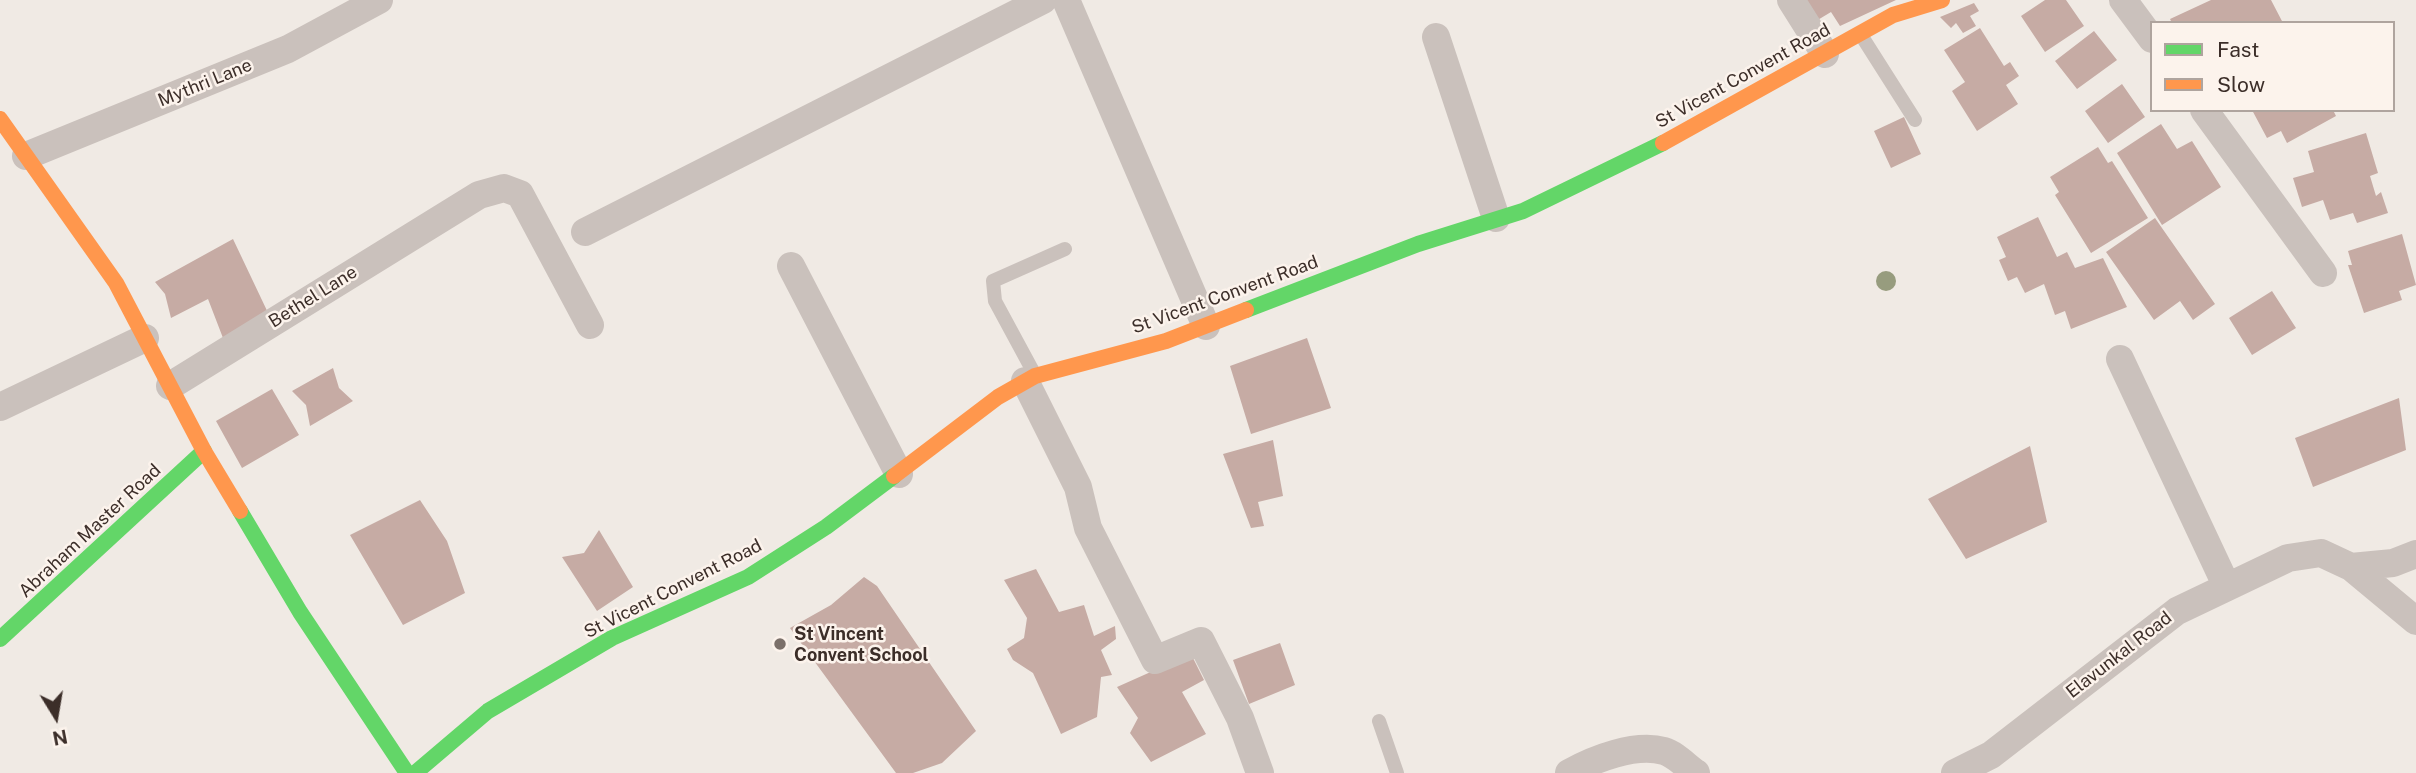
<!DOCTYPE html>
<html>
<head>
<meta charset="utf-8">
<style>
	body { margin:0 }
	#map { position:relative; width:2416px; height:773px; overflow:hidden; background:#f0eae4; font-family:"Public Sans",sans-serif }
	canvas { display:block }
	.legend { position:absolute; left:2150px; top:21px; width:245px; height:91px; box-sizing:border-box; background:#fcf3ec; border:2px solid #afa49e; margin:0; padding:9px 12px; list-style:none; font-size:21px; color:#3c2e29 }
	.legend li { display:flex; align-items:center; gap:14px; height:35px }
	.legend b { width:35px; border:2px solid #afa49e }
	.north { position:absolute; left:21px; top:682px; width:70px; height:70px; -webkit-text-stroke:5px #fcf3ec; paint-order:stroke; rotate:169deg; font-size:19px; font-weight:700; line-height:28px; text-align:center; color:#3c2e29 }
	.north::after { content:''; display:block; margin:auto; width:24px; height:32px; background:#3c2e29; clip-path:polygon(50% 0,100% 100%,50% 72%,0 100%) }
</style>
</head>
<body>
<div id="map">
<canvas width="2416" height="773"></canvas>
<ul class="legend">
<li><b style="height:9px;background:#63d668"></b>Fast</li>
<li><b style="height:9px;background:#ff974d"></b>Slow</li>
</ul>
<div class="north">N</div>
</div>
<script>
const context = document.querySelector('canvas').getContext('2d');
context.lineJoin = 'round';
function fill(path, color) {
  context.fillStyle = color;
  context.fill(path, 'evenodd');
}
function strokePath(path, color, width, dash) {
  context.strokeStyle = color;
  context.lineWidth = width;
  context.lineCap = dash ? 'butt' : 'round';
  context.setLineDash(dash || []);
  context.stroke(path);
}
function drawText(font, color, halo, rows, align = 'center') {
  context.font = font + ' "Public Sans",sans-serif';
  context.lineWidth = 5;
  context.setLineDash([]);
  context.textBaseline = 'middle';
  context.strokeStyle = halo;
  context.fillStyle = color;
  for (const [text, x, y, turn = 0] of rows) {
    context.save();
    context.translate(x, y);
    context.rotate((+turn || 0) * Math.PI / 180);
    context.textAlign = isNaN(turn) ? turn : align;
    if (halo) context.strokeText(text, 0, 0);
    context.fillText(text, 0, 0);
    context.restore();
  }
}
fill(new Path2D(`
	M1803,0H1896L1840,26L1831,12L1816,21Z
	M2045,0H2066L2084,26L2045,52L2021,16Z
	M2211,0H2271L2283,23H2172L2170,19Z
	M1974,3L1979,11L1970,16L1976,26L1963,33L1956,23L1951,28L1940,17Z
	M1980,28L2004,66L2010,62L2019,76L2006,85L2018,104L1977,131L1952,91L1965,82L1944,50Z
	M2094,31L2117,60L2077,89L2055,61Z
	M2122,84L2145,117L2108,143L2085,111Z
	M2252,110H2333L2336,116L2287,143L2281,131L2267,138Z
	M1904,117L1921,154L1891,168L1874,131Z
	M2161,124L2177,149L2192,141L2221,187L2162,225L2117,153Z
	M2366,133L2378,173L2370,176L2376,196L2381,192L2388,213L2357,223L2353,213L2330,220L2323,200L2302,207L2293,178L2314,172L2308,151Z
	M2098,147L2108,163L2112,161L2148,218L2091,253L2055,195L2059,192L2050,177Z
	M2038,217L2057,257L2067,252L2075,268L2103,258L2127,307L2071,329L2065,311L2055,315L2044,284L2025,293L2017,277L2008,281L1999,260L2006,257L1997,237Z
	M2155,218L2215,304L2193,320L2180,301L2154,320L2106,252Z
	M2402,234L2416,285L2399,291L2402,300L2364,313L2348,265H2352L2348,251Z
	M233,239L270,317L223,338L208,299L171,318L165,294L155,282Z
	M2272,291L2296,328L2252,355L2229,318Z
	M1307,338L1331,408L1251,434L1230,366Z
	M333,368L339,388L353,401L310,426L306,405L292,391Z
	M272,389L299,435L242,468L216,421Z
	M2399,398L2406,450L2313,487L2295,438Z
	M1273,440L1283,496L1258,502L1264,526L1251,528L1223,454Z
	M2030,446L2047,522L1966,559L1928,499Z
	M420,500L447,541L465,593L403,625L350,535Z
	M599,530L633,587L597,611L562,557L584,553Z
	M1036,569L1059,612L1084,605L1094,636L1115,626L1116,639L1101,650L1112,675L1101,677L1097,717L1061,734L1033,673L1013,660L1007,649L1024,638L1027,618L1004,580Z
	M864,577L877,586L976,731L942,763L913,773H896L790,628L831,605Z
	M1280,643L1295,685L1249,704L1233,660Z
	M1191,654L1204,680L1182,692L1206,734L1151,762L1130,733L1138,718L1117,687Z`), '#c6aba4');
strokePath(new Path2D(`
	M1861,35L1915,120
	M1035,375L995,301L993,281L1065,249
	M1379,721L1397,773`), '#cac1bc', 14);
strokePath(new Path2D(`
	M1066,0L1206,326
	M1791,0L1825,54
	M2123,0L2152,39
	M1436,37L1496,218
	M2204,110L2323,273
	M26,156L288,49L379,0
	M585,232L1043,0
	M791,266L899,474
	M2120,359L2227,587
	M1025,381L1078,487L1088,528L1155,660L1201,641L1240,718L1260,773
	M170,386L479,195L504,188L520,194L590,325
	M0,407L145,338
	M2351,567L2416,621
	M1569,773C1594,759 1635,743 1664,751C1675,754 1687,767 1696,773
	M1955,773L1991,755L2177,611L2288,558L2321,553L2351,567L2393,563L2416,554`), '#cac1bc', 28);
strokePath(new Path2D(`
	M1246,310L1418,244L1523,211L1663,143
	M240,511L300,612L407,773
	M0,639L204,451
	M415,773L488,711L612,638L748,577L826,527L894,476`), '#63d668', 16);
strokePath(new Path2D(`
	M0,119L116,283L204,451L240,511
	M1663,143L1893,15L1942,0
	M894,476L998,397L1035,376L1166,341L1246,310`), '#ff974d', 16);
context.fillStyle = '#979c7e';
for (const [x, y] of [
	[1886,281]
]) {
  context.beginPath();
  context.arc(x, y, 10, 0, 2 * Math.PI);
  context.fill();
}
for (const [x, y, r, color] of [
	[780,644,7,"#7b706a"]
]) {
  const dot = new Path2D();
  dot.arc(x, y, r, 0, 2 * Math.PI);
  context.fillStyle = color;
  context.fill(dot);
  strokePath(dot, '#fcf3ec', 2.5);
}
drawText('18px', '#3c2e29', '#fcf3ec', [
	["St Vicent Convent Road",1743,76,-29],
	["Mythri Lane",205,83,-22],
	["St Vicent Convent Road",1225,295,-20],
	["Bethel Lane",313,297,-32],
	["Abraham Master Road",90,531,-43],
	["St Vicent Convent Road",673,589,-27],
	["Elavunkal Road",2119,655,-38]
]);
drawText('bold 18px', '#3c2e29', '#fcf3ec', [
	["St Vincent",794,634],
	["Convent School",794,655]
], 'left');
</script>
</body>
</html>
